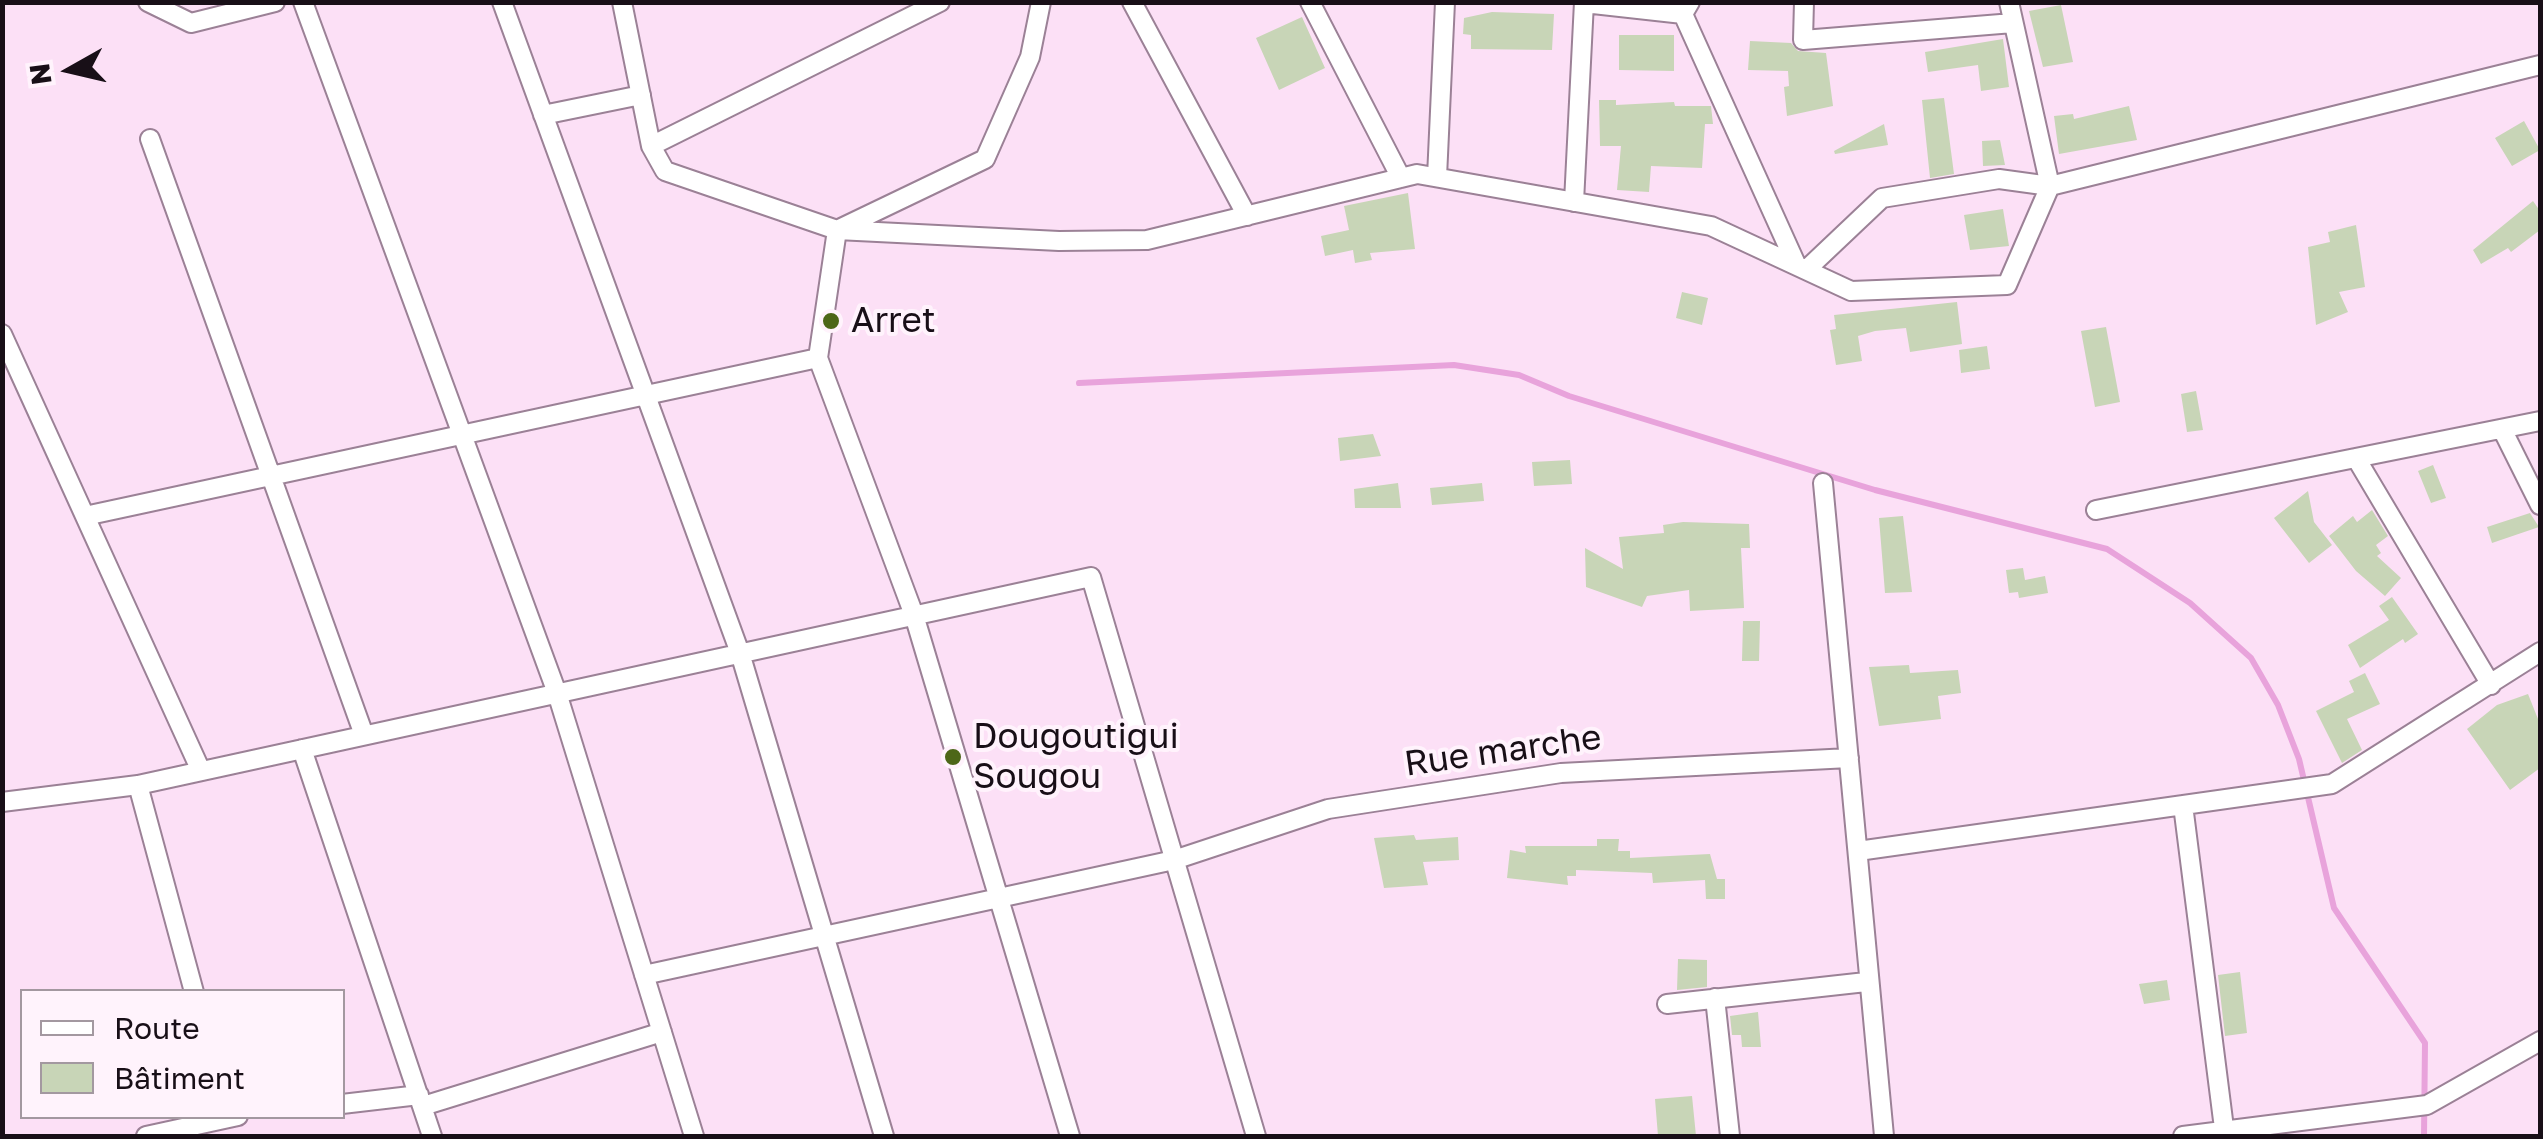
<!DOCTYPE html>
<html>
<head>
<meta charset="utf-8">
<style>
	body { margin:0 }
	#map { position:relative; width:2543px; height:1139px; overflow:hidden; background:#fce0f6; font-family:"Golos Text",sans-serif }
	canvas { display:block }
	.frame { position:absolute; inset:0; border:5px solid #180f17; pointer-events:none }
	.legend { position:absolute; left:20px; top:989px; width:325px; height:130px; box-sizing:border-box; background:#fff3fc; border:2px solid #a398a0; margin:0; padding:12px 18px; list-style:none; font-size:30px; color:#180f17 }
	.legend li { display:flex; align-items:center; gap:20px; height:50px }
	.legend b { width:50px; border:2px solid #a398a0 }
	.north { position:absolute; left:20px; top:20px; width:100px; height:100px; -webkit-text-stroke:8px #fff3fc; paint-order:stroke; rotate:262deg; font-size:28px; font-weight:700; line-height:40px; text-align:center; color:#180f17 }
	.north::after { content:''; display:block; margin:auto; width:35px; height:45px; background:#180f17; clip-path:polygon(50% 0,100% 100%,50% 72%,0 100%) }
</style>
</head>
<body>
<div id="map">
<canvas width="2543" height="1139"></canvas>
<div class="frame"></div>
<ul class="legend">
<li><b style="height:12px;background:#fff"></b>Route</li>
<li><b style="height:28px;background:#c8d5b7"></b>Bâtiment</li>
</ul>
<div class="north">N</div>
</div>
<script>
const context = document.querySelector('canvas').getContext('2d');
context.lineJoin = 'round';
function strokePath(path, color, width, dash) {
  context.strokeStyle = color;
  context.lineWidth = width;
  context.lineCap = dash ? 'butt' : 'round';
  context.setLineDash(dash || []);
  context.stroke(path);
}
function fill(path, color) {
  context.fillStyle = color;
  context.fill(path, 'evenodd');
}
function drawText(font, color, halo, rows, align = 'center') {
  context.font = font + ' "Golos Text",sans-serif';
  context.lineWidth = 8;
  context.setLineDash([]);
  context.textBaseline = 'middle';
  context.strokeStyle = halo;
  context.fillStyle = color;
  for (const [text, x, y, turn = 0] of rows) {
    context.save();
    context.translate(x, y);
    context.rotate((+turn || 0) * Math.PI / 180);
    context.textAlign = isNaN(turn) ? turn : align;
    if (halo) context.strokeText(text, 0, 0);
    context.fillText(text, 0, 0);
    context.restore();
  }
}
strokePath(new Path2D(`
	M1079,383L1454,365L1519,375L1569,396L1875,490L2107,549L2190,603L2251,658L2278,705L2299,759L2334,908L2425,1043L2424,1136`), '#e8a3db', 6);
fill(new Path2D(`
	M2061,5L2073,62L2043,67L2029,11Z
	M1492,12L1554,14L1552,50L1471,49V35L1463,34L1464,18Z
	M1302,17L1325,68L1279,90L1256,38Z
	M1619,35H1674V71L1619,70Z
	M2003,39L2009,87L1981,91L1978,65L1928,72L1925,52Z
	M1750,41L1791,43L1798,51L1826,53L1833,106L1787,116L1784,87L1789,86L1788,71L1748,70Z
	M1944,98L1954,174L1930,178L1922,100Z
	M1599,100H1616V105L1674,102L1675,106H1711L1713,124H1705L1702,168L1651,166L1649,192L1617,190L1621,146H1600Z
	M2129,106L2137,140L2059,154L2054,116L2073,114L2074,119Z
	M2524,121L2540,150L2512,166L2495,138Z
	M1884,124L1888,145L1835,154L1834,151Z
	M2000,140L2005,165L1983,166L1982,141Z
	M1408,193L1415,249L1370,253L1372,260L1355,263L1353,250L1325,256L1321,236L1349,230L1344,206Z
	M2533,201L2540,211V230L2511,252L2508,248L2481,264L2473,250Z
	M2003,209L2009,246L1970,250L1964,215Z
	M2356,225L2365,287L2339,292L2348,312L2316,325L2308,247L2330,242L2328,232Z
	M1682,292L1708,298L1702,325L1676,318Z
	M1957,302L1962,344L1910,352L1906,328L1875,331L1858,336L1862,361L1836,365L1830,330L1836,329L1834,315Z
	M2106,327L2120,402L2095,407L2081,331Z
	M1987,346L1990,369L1961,373L1959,350Z
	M2196,391L2203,430L2187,432L2181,394Z
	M1373,434L1381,456L1340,461L1338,438Z
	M1570,460L1572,484L1534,486L1532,462Z
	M2433,465L2446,498L2431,503L2418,471Z
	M1398,483L1401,508H1355L1354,489Z
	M1482,483L1484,501L1432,505L1430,488Z
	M2308,491L2314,522L2332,545L2309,563L2274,518Z
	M2372,510L2388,536L2376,545L2381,553L2377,556L2401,578L2385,596L2356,571L2329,536L2353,516L2357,522Z
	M2530,513L2539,527L2492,543L2487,527Z
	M1903,516L1912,592L1885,593L1879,518Z
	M1683,522L1749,524L1750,548H1741L1744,608L1690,611L1689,590L1647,596L1642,607L1586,587L1585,548L1623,569L1619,537L1664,533L1663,525Z
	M2023,568L2025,580L2045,576L2048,593L2019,598L2018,592L2009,593L2006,570Z
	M2392,597L2418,634L2405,643L2403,639L2360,668L2348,645L2389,620L2379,606Z
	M1743,621H1760L1759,661H1742Z
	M1909,665L1910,673L1958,670L1961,693L1938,696L1941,719L1879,726L1869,667Z
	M2365,673L2380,704L2347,719L2362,750L2342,763L2316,711L2354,692L2349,681Z
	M2528,694L2540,724V768L2510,790L2467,729L2497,705Z
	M1414,835L1416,840L1458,837L1459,860L1423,862L1428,885L1384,888L1374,838Z
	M1597,839H1619L1618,851H1630V858L1710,854L1717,879H1725V899H1706L1705,880L1653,883L1652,873L1576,870V876H1567L1568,885L1507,878L1510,850L1526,853L1525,846H1597Z
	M1678,959L1707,960V987L1677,990Z
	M2240,972L2247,1033L2225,1036L2218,975Z
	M2167,980L2170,1000L2144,1004L2139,984Z
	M1758,1012L1761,1047H1742L1741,1035H1732L1730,1016Z
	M1692,1096L1696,1136H1658L1655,1099Z`), '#c8d5b7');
const minor = new Path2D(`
	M148,2L191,23L275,2
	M303,2L557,693L694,1136
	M502,2L740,653L884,1136
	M622,2L651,146L665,171L837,230L1059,241L1147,240L1417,174L1711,226L1851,291L2007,285L2050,186L1999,179L1882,198L1807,269
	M1041,2L1030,57L985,159L837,230L818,358L914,615L1070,1136
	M1132,2L1247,216
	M1310,2L1401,178
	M1690,2L1683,14L1796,264
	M1804,2L1803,40L2013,23
	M2009,2L2050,186L2540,65
	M1584,3L1683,14
	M543,115L641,95
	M150,139L364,735
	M651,146L940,2
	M1437,177L1445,2
	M1574,202L1584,2
	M2,334L201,771
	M2502,429L2540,505
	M2356,458L2491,685
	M1823,483L1884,1136
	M2096,510L2540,421
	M85,516L818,358
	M302,749L432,1136
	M138,785L194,992
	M2,802L138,785L1091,577L1256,1136
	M2183,805L2225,1136
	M1858,851L2332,784L2540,652
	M644,975L1174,860L1328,809L1561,773L1849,758
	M1715,998L1730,1136
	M1667,1004L1866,982
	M342,1104L419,1095
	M423,1106L662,1032
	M146,1136L238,1116
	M2183,1136L2427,1105L2540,1041`);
strokePath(minor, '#9b8196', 22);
strokePath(minor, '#fff', 18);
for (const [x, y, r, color] of [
	[831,321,10,"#4d6718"],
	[953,757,10,"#4d6718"]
]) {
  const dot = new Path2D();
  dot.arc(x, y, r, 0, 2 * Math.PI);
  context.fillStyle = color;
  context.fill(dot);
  strokePath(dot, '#fff3fc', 4);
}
drawText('35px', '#180f17', '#fff3fc', [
	["Arret",851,321],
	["Dougoutigui",973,737],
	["Sougou",973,777]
], 'left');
drawText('35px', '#180f17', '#fff3fc', [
	["Rue marche",1503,751,-8]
]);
</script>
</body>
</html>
